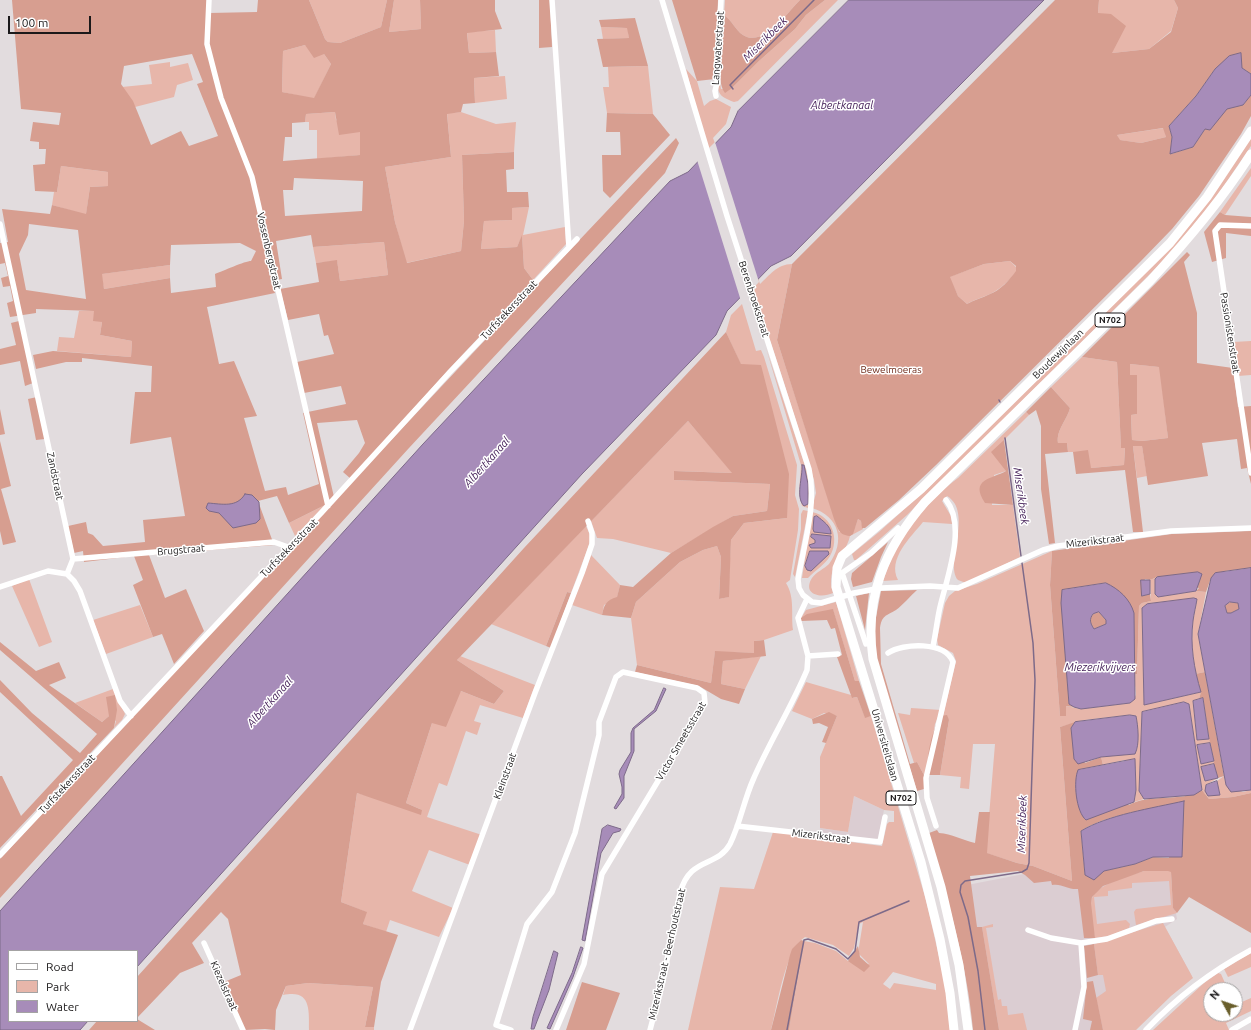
<!DOCTYPE html>
<html>
<head>
<meta charset="utf-8">
<style>
	body { margin:0 }
	#map { position:relative; width:1251px; height:1030px; overflow:hidden; background:#e2dcde; font-family:Ubuntu,sans-serif }
	canvas { display:block }
	.legend { position:absolute; left:8px; top:950px; width:130px; height:72px; box-sizing:border-box; background:#fff; border:1px solid #a4a3a3; margin:0; padding:5px 7px; list-style:none; font-size:12px; color:#1b191a }
	.legend li { display:flex; align-items:center; gap:8px; height:20px }
	.legend b { width:20px; border:1px solid #a4a3a3 }
	.north { position:absolute; left:1203px; top:982px; width:40px; height:40px; box-sizing:border-box; background:#fff; border:1px solid #a4a3a3; border-radius:50%; rotate:310deg; font-size:11px; font-weight:700; line-height:16px; text-align:center; color:#1b191a }
	.north::after { content:''; display:block; margin:auto; width:14px; height:18px; background:#695e2b; clip-path:polygon(50% 0,100% 100%,50% 72%,0 100%) }
	.scale { position:absolute; left:8px; top:16px; width:83px; height:18px; box-sizing:border-box; border:2px solid #1b191a; border-top:0; padding-left:5px; font-size:12px; line-height:14px; white-space:nowrap; color:#1b191a; -webkit-text-stroke:3px #fff; paint-order:stroke }
</style>
</head>
<body>
<div id="map">
<canvas width="1251" height="1030"></canvas>
<ul class="legend">
<li><b style="height:5px;background:#fff"></b>Road</li>
<li><b style="height:11px;background:#e7b6aa"></b>Park</li>
<li><b style="height:11px;background:#a78cb9"></b>Water</li>
</ul>
<div class="north">N</div>
<div class="scale">100 m</div>
</div>
<script>
const context = document.querySelector('canvas').getContext('2d');
context.lineJoin = 'round';
function fill(path, color) {
  context.fillStyle = color;
  context.fill(path, 'evenodd');
}
function strokePath(path, color, width, dash) {
  context.strokeStyle = color;
  context.lineWidth = width;
  context.lineCap = dash ? 'butt' : 'round';
  context.setLineDash(dash || []);
  context.stroke(path);
}
function drawText(font, color, halo, rows, align = 'center') {
  context.font = font + ' Ubuntu,sans-serif';
  context.lineWidth = 3;
  context.setLineDash([]);
  context.textBaseline = 'middle';
  context.strokeStyle = halo;
  context.fillStyle = color;
  for (const [text, x, y, turn = 0] of rows) {
    context.save();
    context.translate(x, y);
    context.rotate((+turn || 0) * Math.PI / 180);
    context.textAlign = isNaN(turn) ? turn : align;
    if (halo) context.strokeText(text, 0, 0);
    context.fillText(text, 0, 0);
    context.restore();
  }
}
fill(new Path2D(`
	M854,796L884,810L878,838L875,840L821,834L820,828L848,832Z
	M1168,868L1177,919L1165,927L1192,976L1133,1030H988L967,885L1029,873L1076,882Z`), '#dbcdd2');
fill(new Path2D(`
	M309,0H387L381,27L340,43L328,42L325,39Z
	M394,0H420L421,29L389,32Z
	M725,0H800C787,13 763,48 743,35C735,30 733,21 724,15Z
	M825,0H838L738,101L734,102C718,96 717,93 719,77L721,89L732,88L759,61L795,29L806,15Z
	M1099,0H1174L1178,8L1171,31L1149,49L1112,53L1098,13Z
	M601,27L628,28L629,38L603,39Z
	M495,30L496,52L469,53L467,32Z
	M305,45L324,54L331,64L314,99L282,92L283,51Z
	M170,62V67L188,63L193,80L177,85L174,97L135,107L122,87L152,84L149,65Z
	M648,66L653,114L607,113L603,87H609L608,67Z
	M686,69L697,81L704,106L710,101L716,99L731,107L726,124L713,138L716,146L760,284C769,276 777,264 792,264L777,340L839,532L855,527L858,519L861,521L863,529L850,536C845,558 825,565 833,593C820,599 802,594 812,578C816,572 824,569 829,564C846,541 839,516 812,508L816,493L814,480C774,342 722,208 686,69Z
	M505,76L507,99L475,103L474,78Z
	M335,112L336,120L360,132V155L317,159V130H309V122H305L306,114Z
	M461,112L496,124L516,122L514,152L462,155L464,221L461,251L406,263L395,222L385,167L451,157L447,113Z
	M1164,128L1166,137L1141,143L1119,140L1117,135Z
	M1251,138V146L1210,206L1158,266L907,515L856,560H854L852,554L879,532L930,486L1207,203Z
	M61,166L108,172V186L90,187L86,215L52,205L54,192H57Z
	M1251,168V176L1225,215L1220,212Z
	M529,207L523,235L565,227L566,244L533,280L524,268L522,236L517,247L481,249L484,221L512,220V208Z
	M384,242L388,275L340,281L337,261L316,263L313,247Z
	M1010,261L1016,267L1017,271C1009,280 1001,289 990,294C982,298 975,299 967,304L958,296L949,277L984,264Z
	M170,265V278L104,289L101,274Z
	M742,304L756,351L761,350L764,357L797,465L795,495L799,509L798,530L790,580L786,583C795,597 791,614 793,630L764,640L754,641V653L715,652L711,683L637,665L631,618L636,602L680,562L703,550L717,546L721,557L719,599L728,597L731,540L744,523L787,518L748,365H741L726,332L731,315Z
	M79,311H94L102,322L100,335L132,341L131,357L57,351L59,337L74,338Z
	M1251,341V375L1238,376L1233,342Z
	M766,348L808,475L809,484L808,508L802,506L799,493L801,465Z
	M1082,357L1117,362L1121,447H1125L1124,465L1091,468L1073,452H1068L1067,443H1058C1056,430 1067,420 1070,408L1051,387Z
	M1130,364L1160,367L1168,438L1142,441L1132,440L1131,415L1137,414V376H1130Z
	M1026,412L1029,415L1004,440L1003,465L1006,471L994,475L992,505H1013L1020,557L966,583L958,580C944,564 974,512 947,496L942,501L951,516L952,524L923,522C911,537 887,559 898,580L883,581C887,570 891,558 897,547C911,521 935,495 958,478Z
	M688,421L733,473L675,471L674,480L770,484L767,511L733,516L671,553L613,539L597,538L591,521Z
	M1133,446H1142L1147,476L1137,478Z
	M325,505L295,536L289,523Z
	M803,510L808,511L795,577L793,574L801,529V514Z
	M812,512C832,516 840,539 830,556C825,565 815,570 808,578H802Z
	M586,526L591,537L589,545L571,593L567,592L546,646L491,624Z
	M1052,551L1050,585L1060,716H1066V706L1081,709L1130,703L1136,695L1134,675L1137,674L1139,606L1142,603L1151,601L1150,580L1157,577L1155,579L1158,597L1196,591L1206,592L1198,634L1205,672L1195,674L1192,645L1193,620L1197,599L1147,604L1142,608L1144,705L1201,692L1199,699L1193,701L1197,740L1209,739L1210,743L1197,745L1201,764L1214,761L1213,764L1202,768L1205,781L1218,778L1206,785L1220,795L1217,781L1224,776L1226,785L1243,792L1251,790V793L1233,797L1209,799L1202,790L1189,704L1184,702L1142,712L1139,791L1144,799L1134,802L1136,769L1125,760L1103,765L1101,757L1137,749L1136,716L1130,715L1085,720L1060,727L1072,881L1033,866L1017,863L986,853L995,744H973L969,789L960,788L961,777L940,775L949,720L943,716L956,661L953,653L938,645L937,639L945,603L949,596L955,591L977,584Z
	M591,555L620,585L617,598L604,605L602,615L572,605Z
	M29,579L52,642L39,647L12,586Z
	M836,602L859,681H855L833,610L801,618L806,610Z
	M140,605L153,637L106,654L93,620Z
	M460,656L535,685L523,718L480,705L474,721L481,723L477,735L466,731L447,786L439,783L427,817L482,835L470,865L429,850L412,891L453,908L439,937L390,920L386,932L363,924L366,912L341,902L357,793L422,810L406,803L432,723L461,691L494,704L504,691L457,660Z
	M761,656L745,689L721,684L723,661Z
	M806,682L851,695L853,698L857,697L865,717L871,716L926,900L945,983L950,1030H789L804,941L815,943L836,951L848,961L869,964L858,953L863,922L859,924L854,948L849,956L833,945L805,937C785,949 777,1007 771,1030H688L720,887L754,889L773,832L882,846L887,824L889,822H894V811L884,810L854,796L848,832L820,828V757L837,716L824,713L812,719L792,711ZM893,972L936,984V990L894,983L890,989L883,984Z
	M113,689L125,714L122,720L114,728L116,721L109,716L102,722L75,703Z
	M911,708L941,710L935,724L925,777L917,762L914,763L898,713L910,715Z
	M1144,871H1171L1173,908L1177,913L1136,925L1134,912L1136,909L1171,905L1169,881L1132,883V888L1108,891V896L1094,897L1097,924L1126,920L1130,924L1129,928L1109,936L1095,938C1093,927 1090,914 1091,903C1091,885 1130,876 1144,871Z
	M1163,923L1193,978L1171,996L1136,1030H1103L1096,998L1106,991L1103,975H1098L1094,944Z
	M993,924V927L986,928L998,1000L1001,999L1002,1006H1007L1008,1015L1023,1013L1027,1030H999L982,927Z
	M1251,953V967L1228,977L1224,969Z
	M1218,973L1221,974L1225,983L1211,990V1014H1235V1005L1251,998V1011L1226,1023L1229,1030H1153L1204,983Z
	M308,983L373,987L365,1027H374V1030H309C309,1009 311,989 283,995L286,986Z`), '#e7b6aa');
fill(new Path2D(`
	M12,0H209V13L257,12L258,0H309L325,39L328,42L340,43L381,27L387,0H394L389,32L421,29L420,0H495V11L502,29L467,33L469,53L496,52L499,76L474,78L475,103L463,104L461,112L447,114L451,157L385,167L395,222L407,263L461,251L464,221L462,155L514,152V169L506,170L507,192H528L529,207L512,208V220L484,221L481,249L517,247L522,235L524,268L533,280L448,370L351,479L343,472L359,453L365,443L357,420L317,423L334,497L325,505L289,523L277,496L258,501L274,545L149,555L165,598L186,589L204,631L174,664L162,634L153,637L133,585L143,580L134,556L84,562L83,551L74,553L68,526L86,522L88,533L93,535L103,546L145,542L143,520L185,516L171,437L130,444L135,392H151L152,366L82,358V362H66L36,369L33,355L53,351L131,357L132,341L100,335L102,322L93,321L94,311L36,309V313L10,317L7,303L13,301L10,286L3,287L1,278L8,276L5,263L0,264V243L8,242L2,209L50,214L52,205L86,214L90,187L108,186V172L61,166L57,192L35,191L33,165L45,164L46,149H39V142L30,141L33,122L59,125L61,113L21,109ZM305,45L314,58L324,54L331,64L314,98L282,92L283,51ZM192,54L203,82L197,84L218,136L189,146L181,131L151,145L133,101L121,84L124,66ZM335,112L339,135L360,132V155L283,161L285,137H292V123L305,122L306,114ZM294,178L363,181L362,211L285,216L283,190H293ZM29,224L78,230L86,299L26,290L19,254L28,235ZM311,235L313,247L384,242L388,275L340,281L337,260L316,263L319,282L280,289L288,320L319,314L324,336L328,335L334,354L297,362L304,393L341,386L346,404L303,413L319,484L288,495L286,487L265,491L244,418L257,416L234,361L219,364L207,307L275,293L271,281L282,279L276,241ZM240,243L256,251L251,261C245,261 223,271 215,274L216,287L171,293L170,278L104,289L102,274L170,265L171,245Z
	M539,0H550L552,47L539,48Z
	M672,0H718L715,79L697,81Z
	M800,0H825L806,15L795,29L759,61L732,88L725,93C714,79 723,33 724,15C733,21 735,30 743,35C763,48 787,13 800,0Z
	M1055,0H1099L1098,13L1111,14L1126,26L1112,53L1149,49L1171,32L1178,8L1174,0H1251V74L1242,68L1215,69L1196,96L1169,126L1172,137L1171,154L1193,147L1205,129H1210L1227,108L1243,105L1251,95V116L1241,134L1199,196L1172,229L1140,262L936,465L899,500L865,528H862L861,521L858,519L853,534L850,536C838,535 838,528 834,519L777,340L792,264ZM1163,128L1166,137L1141,143L1120,140L1117,135ZM1010,261L1016,266V271C1009,280 1001,290 990,294C982,298 974,300 967,304L958,296L950,277L984,264Z
	M635,18L648,66L603,67L597,39L629,38L627,28L601,27L599,20Z
	M607,113L653,114L670,135L610,198L603,191L602,155H621L620,132H606Z
	M676,138L679,143L665,173L409,448L0,898V859C225,618 449,377 676,138Z
	M1220,212L1225,215L1251,217V236L1226,233V258L1212,262L1204,232Z
	M1187,252L1190,255L1184,262L1197,313V363L1233,368L1238,407L1251,406V484L1247,468L1241,469L1237,439L1202,443L1208,476L1148,485L1142,446H1133L1143,532H1133L1125,470L1076,474L1073,452L1088,450L1091,468L1124,465L1125,448H1121L1117,362L1082,357ZM1130,364L1159,367L1168,438L1142,441L1132,440L1131,415L1137,414V375H1130Z
	M19,321L33,383L25,386L20,361L0,365V349L16,345L11,323Z
	M726,332L741,364L761,365L789,474L787,518L744,523L731,540L729,597L719,599L721,557L717,546L703,550L680,562L636,602L631,618L602,615C604,605 606,600 617,597L620,585L633,587L671,553L713,527L733,516L767,511L770,484L674,480V471L732,473L688,421L457,660L504,691L494,704L461,691L446,727L432,723L406,803L422,810L421,815L357,793L341,902L367,912L363,924L398,935L381,982L374,1027H365L373,987L308,983L286,986L276,1010L275,1030L265,1029L245,1030L224,982L241,975L228,919L221,912L192,943L204,963L180,973L137,1018V977L524,548Z
	M1051,387L1070,408C1067,420 1056,430 1058,443H1067L1068,452L1045,454L1055,543L1049,544L1041,489V426L1036,410L1029,415L1026,412Z
	M37,397L45,439L36,440L28,399Z
	M0,409L5,434L0,435Z
	M1004,440L1013,505L985,503C969,479 992,479 1006,471L991,452Z
	M0,441L11,486L1,489L16,542L3,545L0,531Z
	M1251,531V568L1226,571L1211,578L1206,592L1196,591L1199,588L1157,577L1150,580L1145,579L1142,596L1150,594L1151,601L1142,603L1139,606L1137,674L1134,675V649L1106,583L1062,590L1069,704L1074,707L1066,706V716H1060L1050,585L1052,551L1172,534Z
	M888,542L881,557L872,582L853,587L851,579L852,573Z
	M917,590C910,596 903,605 896,610C886,616 882,615 880,628L881,664L910,764L917,762L925,777L924,789L917,791L876,658L874,628L881,591Z
	M567,592L571,593L551,648L546,646Z
	M869,593L865,630L856,596Z
	M1230,602L1238,603L1240,605L1239,609L1231,613H1227L1225,606Z
	M833,609L855,681H859L871,716L865,718L857,697L852,698L837,657L842,655L835,628L831,629L827,620L801,621V618L807,614Z
	M1099,612L1106,620V624L1094,629C1090,623 1089,619 1093,614Z
	M764,640L766,656L723,661L721,684L745,689L739,704L721,699L699,686L635,672L637,665L711,683L715,651L754,653V641Z
	M0,642L36,671L59,662L66,678L49,685L102,722L109,716L106,697L115,695L117,710L114,728L0,848V776H2L21,816L73,760L0,692V680L32,713L80,753L97,734L0,650Z
	M1205,672L1224,776L1218,778L1213,764L1214,761L1209,739L1203,698L1199,699L1201,692L1195,674Z
	M829,712L837,716L826,743L822,742L828,727L819,723L813,724L812,719Z
	M947,715L949,720L940,775H929C925,757 932,732 940,716Z
	M1075,722L1071,728L1085,763L1101,757L1103,765L1078,770L1129,805C1150,793 1180,803 1202,790L1209,799L1233,797L1251,793V933L1189,897L1177,913L1173,908L1171,872L1168,871H1144L1103,886L1092,897L1091,903L1095,938H1084L1078,889C1068,890 1062,883 1052,885L1051,881L1034,883L1025,875L1018,871L970,876L977,927H982L999,1030H973C967,962 947,898 929,833L937,830L939,833C952,834 962,840 975,843L979,812H990L987,853L1017,863L1033,866L1072,881L1060,727ZM1164,806L1169,858L1153,857L1135,864L1085,875L1081,831C1104,816 1137,812 1164,806Z
	M801,940L804,941L789,1030H771L790,955L792,949Z
	M1094,944L1098,975L1087,978L1084,946Z
	M858,946L860,957L870,966L864,972L848,961Z
	M1093,981L1103,1030H1090L1092,1021L1083,1019L1087,982Z
	M582,982L620,993L606,1030H566Z
	M137,1019L155,1030H89L97,1021H137Z`), '#d79e90');
const water = new Path2D(`
	M849,0H1044L791,256L771,266L727,311L716,335L582,474L137,967V951H9V1021H88L80,1030H0V911L423,444L670,181L688,172L731,127L738,111Z
	M1241,53L1242,68L1251,74V95L1243,105L1227,109L1210,130L1205,129L1193,147L1170,154L1172,137L1169,126L1196,96L1215,69L1229,56Z
	M802,465H804L808,484V504L804,506C795,497 803,477 802,465Z
	M245,494L252,495L259,502L260,519L256,523L233,528L219,513L209,511L206,508L208,503C222,504 237,508 245,494Z
	M817,516C823,521 831,526 831,534L814,532L813,529L814,517Z
	M812,534L831,536L830,548H811L809,545L815,543V540L811,537Z
	M810,551H828L829,554L811,571L807,570L805,566Z
	M1251,568V790L1231,792L1226,785L1198,634L1211,578L1215,573ZM1230,602L1238,603L1239,609L1231,613H1227L1225,606Z
	M1198,572L1202,574L1196,591L1158,597L1155,594V579L1157,577Z
	M1141,580H1150V594L1142,596Z
	M1106,583C1119,589 1130,599 1134,613L1135,699L1130,703L1081,709L1074,707L1069,704L1061,603L1062,590ZM1099,612L1106,620V624L1094,629C1090,623 1089,619 1093,614Z
	M1194,598L1197,599C1196,606 1194,613 1193,621C1190,645 1194,669 1201,692L1144,705L1142,608L1147,604Z
	M664,688L666,689L656,711L634,729V751L624,776V798L616,809L614,808L622,794V787L619,774L620,770L631,752V733L633,728L654,710Z
	M1203,698L1209,739L1197,740L1193,701Z
	M1184,702L1189,704L1202,790L1194,795L1144,799L1139,791L1142,712Z
	M1130,715L1136,716C1138,726 1140,744 1135,754L1101,757L1078,764L1074,759L1071,728L1075,722Z
	M1210,743L1214,761L1201,764L1197,745Z
	M1135,759L1136,790L1134,802L1086,820C1076,812 1073,781 1078,770Z
	M1214,764L1218,778L1205,781L1201,767Z
	M1217,781L1220,795L1208,796L1205,791L1206,785Z
	M1184,801L1182,857H1153L1135,864L1104,871L1094,880L1085,875L1081,831C1107,815 1153,808 1184,801Z
	M608,825L621,829L620,831L613,833L601,853L585,941L582,940L602,829Z
	M581,947L583,948L573,977L550,1029L547,1028L572,973Z
	M554,951L558,953L549,990L534,1029H531L533,1017Z`);
fill(water, '#a78cb9');
strokePath(water, '#7d6a89', 1);
fill(new Path2D(`
	M715,142L759,282L741,301L697,160Z`), '#e2dcde');
strokePath(new Path2D(`
	M733,89L730,85L814,0
	M999,400L1000,402
	M1005,438L1021,556
	M787,1030L804,940L808,939L836,949L848,959L855,951L859,922L909,901
	M985,1030L978,971L968,917L960,892L961,885L965,881L1022,872L1027,869L1029,863L1035,680L1033,643L1022,563`), '#7d6a89', 1.5);
strokePath(new Path2D(`
	M209,0L207,44L221,98L252,177L328,506
	M552,0L569,247
	M662,0L727,216L809,469C817,504 804,544 798,579L799,588L803,595L812,602L821,603L854,593L881,588L930,586L958,588L1043,550L1058,546L1171,531L1251,528
	M716,96L715,91L717,83L721,0
	M0,224L73,559L67,574
	M1251,226L1220,225L1215,231L1251,473
	M73,559L274,542L288,547
	M67,574L74,581L80,591L120,701L131,716
	M0,587L48,571L67,574
	M866,644L842,573L871,553L898,528
	M933,646C936,633 937,620 940,607C947,577 967,526 946,500
	M888,653C903,643 945,641 953,662L926,778L927,798L936,826
	M808,656L838,654
	M737,826L880,842L885,817
	M0,855L322,512L450,372L577,239
	M1028,930L1051,938L1081,943
	M204,943L243,1030
	M410,1030L535,693L582,573L592,544V533L588,521
	M511,1030L496,1025L527,924L552,892L575,833L599,735V722L616,677L623,672L697,688L704,693L705,703L602,874L584,964L556,1030
	M650,1030L663,981L680,893C690,856 717,868 730,844C740,824 744,800 753,780C769,743 791,708 807,670L808,656L798,618L807,599
	M1075,1030L1084,987L1081,943L1107,939L1156,921L1172,919
	M1146,1030C1177,997 1212,971 1251,950
	M1232,1030L1251,1019`), '#fff', 5.5);
strokePath(new Path2D(`
	M954,1030L950,993L940,939L921,862L836,587L837,568L842,556L921,489L1170,243L1207,197L1251,131
	M968,1030L959,965L941,887L873,659C864,597 885,548 925,502L1150,281C1187,241 1222,200 1251,154`), '#fff', 9);
for (const [x, y, w] of [
	[1110,320,30],
	[901,798,30]
]) {
  const box = new Path2D();
  box.roundRect(x - w / 2, y - 7, w, 14, 3);
  context.fillStyle = '#fff';
  context.fill(box);
  strokePath(box, '#1b191a', 1);
}
drawText('bold 9px', '#1b191a', null, [
	["N702",1110,320],
	["N702",901,798]
]);
drawText('10px', '#1b191a', '#fff', [
	["Langwaterstraat",718,48,-86],
	["Vossenbergstraat",269,251,77],
	["Berenbroekstraat",754,299,72],
	["Turfstekersstraat",509,310,-47],
	["Passionistenstraat",1230,333,81],
	["Boudewijnlaan",1058,354,-44],
	["Zandstraat",55,476,78],
	["Mizerikstraat",1095,541,-7],
	["Turfstekersstraat",289,548,-46],
	["Brugstraat",181,550,-5],
	["Victor Smeetsstraat",681,741,-60],
	["Universiteitslaan",885,745,74],
	["Kleinstraat",505,776,-70],
	["Turfstekersstraat",67,784,-47],
	["Mizerikstraat",821,836,7],
	["Mizerikstraat - Beerhoutstraat",667,954,-77],
	["Kiezelstraat",224,986,66]
]);
drawText('10px', '#6d2918', '#fff', [
	["Bewelmoeras",891,370]
]);
drawText('italic 11px', '#46225a', '#fff', [
	["Miserikbeek",765,39,-45],
	["Albertkanaal",842,105],
	["Albertkanaal",487,462,-48],
	["Miserikbeek",1021,496,82],
	["Miezerikvijvers",1100,667],
	["Albertkanaal",270,702,-48],
	["Miserikbeek",1022,824,-88]
]);
</script>
</body>
</html>
